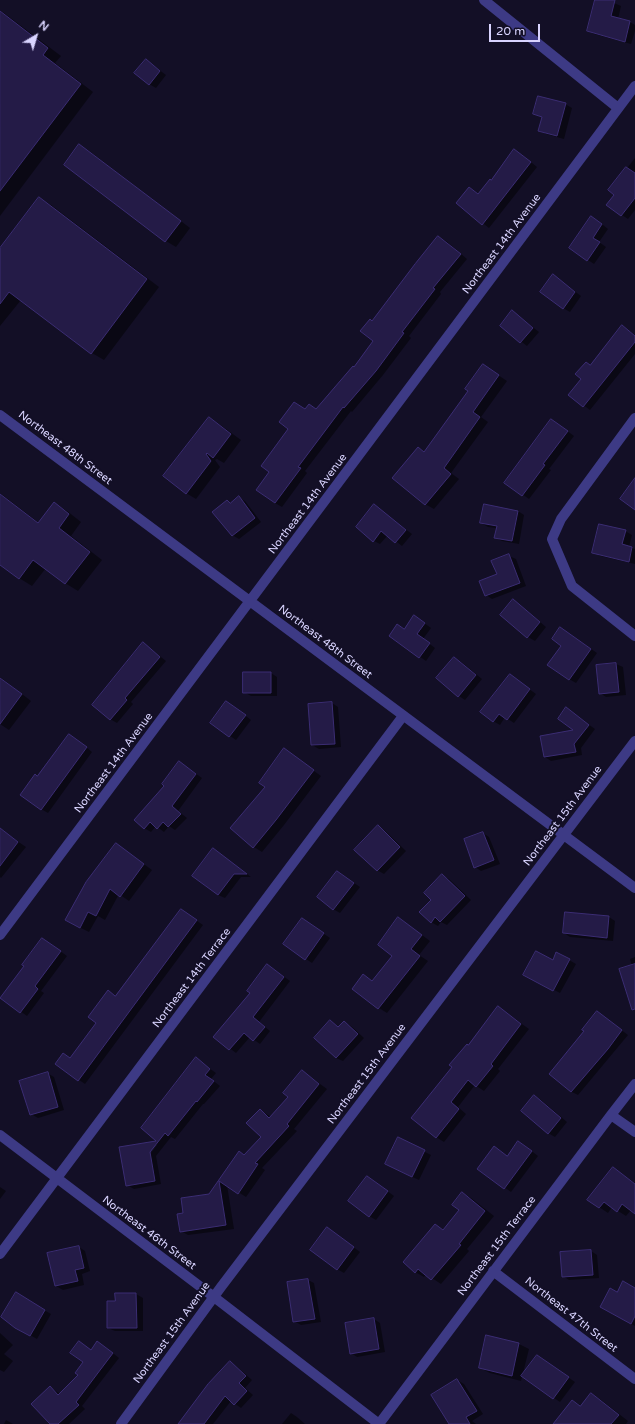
<!DOCTYPE html>
<html>
<head>
<meta charset="utf-8">
<style>
	body { margin:0 }
	#map { position:relative; width:635px; height:1424px; overflow:hidden; background:#130f26; font-family:"Varela Round",sans-serif }
	canvas { display:block }
	.north { position:absolute; left:16px; top:16px; width:40px; height:40px; -webkit-text-stroke:3px #130f26; paint-order:stroke; rotate:38deg; font-size:11px; font-weight:700; line-height:16px; text-align:center; color:#d9d4ff }
	.north::after { content:''; display:block; margin:auto; width:14px; height:18px; background:#d9d4ff; clip-path:polygon(50% 0,100% 100%,50% 72%,0 100%) }
	.scale { position:absolute; left:489px; top:24px; width:51px; height:18px; box-sizing:border-box; border:2px solid #d9d4ff; border-top:0; padding-left:5px; font-size:12px; line-height:14px; white-space:nowrap; color:#d9d4ff; -webkit-text-stroke:3px #130f26; paint-order:stroke }
</style>
</head>
<body>
<div id="map">
<canvas width="635" height="1424"></canvas>
<div class="north">N</div>
<div class="scale">20 m</div>
</div>
<script>
const context = document.querySelector('canvas').getContext('2d');
context.lineJoin = 'round';
function fill(path, color) {
  context.fillStyle = color;
  context.fill(path, 'evenodd');
}
function strokePath(path, color, width, dash) {
  context.strokeStyle = color;
  context.lineWidth = width;
  context.lineCap = dash ? 'butt' : 'round';
  context.setLineDash(dash || []);
  context.stroke(path);
}
function drawText(font, color, halo, rows, align = 'center') {
  context.font = font + ' "Varela Round",sans-serif';
  context.lineWidth = 4;
  context.setLineDash([]);
  context.textBaseline = 'middle';
  context.strokeStyle = halo;
  context.fillStyle = color;
  for (const [text, x, y, turn = 0] of rows) {
    context.save();
    context.translate(x, y);
    context.rotate((+turn || 0) * Math.PI / 180);
    context.textAlign = isNaN(turn) ? turn : align;
    if (halo) context.strokeText(text, 0, 0);
    context.fillText(text, 0, 0);
    context.restore();
  }
}
fill(new Path2D(`
	M596,0H607L621,6L618,19L630,22L635,25V31L631,44L594,34L588,31Z
	M0,10L61,56L55,63L93,92L0,216Z
	M146,60L166,75L156,88L149,84Z
	M565,104L572,108L564,139L546,134L540,130L543,118L535,114Z
	M79,146L89,151L190,228L176,247L166,241L65,165Z
	M521,154L537,167L489,228L457,203L469,188L479,194Z
	M635,158V210L628,219L607,205L615,194L610,190Z
	M39,198L51,205L159,287L104,360L92,353L21,300L0,326V249Z
	M598,221L608,229L599,242L606,247L594,264L570,248Z
	M438,237L446,241L467,259L440,292L441,294L409,336L411,338L383,375L352,412L351,411L305,471L307,473L282,507L275,503L271,472L305,410H317L355,368L374,341L373,322Z
	M560,280L581,296L570,312L563,308Z
	M513,312L539,332L527,346L501,326Z
	M622,327L635,335V354L590,410L570,395L591,366Z
	M483,365L507,381L481,417L488,422L451,473L459,479L434,509L425,504L394,478L419,448L425,452L469,391Z
	M209,418L219,424L241,440L224,463L217,459L215,460L220,467L196,499L186,493Z
	M558,424L574,436L549,469L551,470L529,499L505,482Z
	M0,493L39,523L54,504L67,511L81,522L71,536L102,560L78,591L65,583L46,568L32,586L19,578L0,564Z
	M239,498L245,501L261,522L239,539L232,535L227,501L231,503Z
	M374,506L412,534L402,546L388,535L380,544L374,541Z
	M518,511L524,515L519,544L502,541L496,538L497,528L488,527L481,523Z
	M625,531L632,535L629,547L635,549V564L600,556L594,552Z
	M509,556L516,559L526,586L492,599L486,595Z
	M513,600L519,604L546,627L535,641L528,637L501,615Z
	M420,620L431,628L423,639L435,648L426,661L390,636L405,630Z
	M567,632L597,653L576,683L569,679L562,646Z
	M143,643L166,661L131,702L133,704L117,723L110,719Z
	M454,658L461,662L482,679L465,700L459,696Z
	M616,664L623,667L626,695L606,697L600,693Z
	M271,673L277,677V696H251L244,692Z
	M510,675L536,694L514,723L505,717L500,725L493,721Z
	M0,677L31,701L9,730L0,724Z
	M332,703L338,707L341,747L319,749L312,745Z
	M233,706L251,720L236,740L211,723Z
	M567,709L595,729L581,748L582,755L551,761L545,757L576,731Z
	M76,739L92,752L48,813L41,809L38,777Z
	M285,750L321,776L284,825L262,852L254,847L266,787Z
	M185,766L202,778L178,811L187,818L175,830L169,826L164,832L156,826L151,832L144,828Z
	M378,827L384,830L406,851L384,874L377,870Z
	M1,830L26,847L1,878L0,877Z
	M483,833L489,837L500,864L481,871L475,867Z
	M116,844L152,870L129,901L119,894L105,920L98,916L89,932L75,925Z
	M214,850L251,877H241L225,898L218,895Z
	M338,872L360,887L340,913L333,909Z
	M443,876L449,879L471,900L447,925L441,922L438,926L431,922L421,912L432,900Z
	M187,914L203,925L85,1084L56,1064L71,1059L97,1023L108,992L116,996Z
	M609,917L615,921L613,941L570,937L564,933Z
	M399,918L430,941L419,955L428,961L387,1013L379,1008L354,988L363,976L373,982L394,955Z
	M308,923L330,938L312,963L306,959Z
	M49,943L67,956L41,991L44,993L27,1016L2,998L25,966Z
	M635,957V990L632,966L630,959Z
	M569,960L576,964L560,993L531,978L553,961Z
	M268,965L290,981L259,1022L270,1031L260,1044L250,1037L236,1053L215,1037L251,993Z
	M498,1007L529,1029L498,1069L500,1071L484,1091L475,1085L458,1107L466,1114L444,1142L436,1137L469,1046Z
	M597,1012L628,1035L578,1095L572,1092L550,1074L585,1031Z
	M331,1022L339,1027L344,1022L351,1026L364,1038L343,1061L336,1058Z
	M202,1063L216,1073L211,1079L220,1086L204,1104H203L175,1139L171,1137L156,1156L161,1184L134,1189L127,1185L120,1148L158,1141ZM154,1145H157L148,1157L146,1156Z
	M302,1071L327,1089L294,1129L297,1131L262,1168L265,1170L246,1197L227,1185L234,1229L188,1235L181,1231L185,1214L209,1195L239,1152L245,1156L263,1137L260,1110L271,1117L289,1097Z
	M47,1073L54,1077L64,1110L38,1118L31,1114Z
	M534,1096L541,1100L567,1122L555,1137L548,1133Z
	M399,1139L431,1155L419,1180L393,1168Z
	M525,1146L538,1156L511,1192L479,1169L508,1157Z
	M613,1168L635,1183V1213L631,1210L626,1216L612,1207L608,1213L599,1207Z
	M374,1181L394,1196L376,1220L369,1216Z
	M0,1187L6,1191L0,1199Z
	M462,1193L471,1198L494,1216L467,1249L469,1251L441,1284L426,1274L424,1277L415,1272L435,1225L444,1230L460,1210Z
	M328,1228L360,1252L344,1273L337,1269Z
	M79,1247L85,1251L90,1271L82,1274L84,1285L63,1290L56,1286L49,1254Z
	M591,1251L597,1255L599,1278L569,1280L563,1276Z
	M308,1280L314,1283L321,1322L301,1325L294,1321Z
	M635,1289V1326L607,1310L617,1293Z
	M16,1294L51,1314L37,1339L16,1327Z
	M116,1294H136L143,1298V1331H115L108,1328L117,1302Z
	M374,1319L380,1323L385,1352L357,1357L351,1353Z
	M0,1333L13,1345L4,1354L13,1361L4,1372L0,1370Z
	M519,1344L529,1349L521,1381L490,1373L480,1368Z
	M104,1346L119,1358L82,1406L85,1409L69,1424H51L50,1387L60,1394L79,1375L91,1351Z
	M543,1360L575,1382L560,1402L554,1398Z
	M230,1362L236,1366L252,1380L245,1388L253,1395L241,1408L231,1401L213,1424H179Z
	M457,1380L464,1384L483,1414L472,1421L476,1424H450Z
	M591,1394L601,1400L628,1421L626,1424H554L573,1401L582,1406Z
	M291,1413L297,1417L305,1424H282Z
	M6,1420L13,1424H4Z`), '#0007');
const building = new Path2D(`
	M595,0H615L611,16L630,21L625,42L587,31Z
	M0,11L48,48L43,55L81,84L0,191Z
	M146,59L160,71L149,85L134,73Z
	M538,96L566,103L557,136L538,131L542,117L533,114Z
	M79,144L181,221L165,242L64,165Z
	M514,149L531,162L482,225L456,203L469,187L478,194L490,179L491,180Z
	M626,167L635,173V198L621,216L606,205L614,195L608,190Z
	M39,197L147,279L91,354L9,292L0,304V248Z
	M591,216L602,224L593,238L600,242L587,261L569,248Z
	M438,236L461,254L433,288L435,289L402,332L404,333L376,371L344,408L343,407L298,467L301,468L275,503L256,490L269,472L261,466L288,429L279,422L294,402L305,409L309,404L316,409L353,366L354,367L373,341L360,331L370,319L372,321L415,264Z
	M553,274L575,292L563,309L540,292Z
	M512,310L533,328L520,343L500,326Z
	M622,325L635,336V342L583,407L568,395L581,379L575,374L586,362L590,365Z
	M483,364L499,375L473,412L480,417L444,468L451,474L425,505L392,478L418,447L424,452L468,391L465,389Z
	M209,417L231,434L213,458L207,453L206,454L211,461L186,494L163,476Z
	M551,419L568,431L543,464L545,465L522,496L504,483Z
	M635,478V510L620,499Z
	M0,494L38,523L54,502L69,514L59,528L90,552L65,584L33,560L19,579L0,565Z
	M239,496L255,518L232,536L212,512L227,500L230,503Z
	M374,504L406,530L395,543L381,531L373,542L356,527Z
	M484,504L518,511L512,541L494,538L497,526L480,523Z
	M599,524L626,530L622,544L632,547L629,562L592,553Z
	M509,554L520,583L485,596L479,581L497,574L491,561Z
	M513,599L540,622L527,638L500,615Z
	M414,615L425,623L417,634L430,643L419,658L389,636L397,624L404,629Z
	M560,627L591,649L569,680L547,665L561,646L552,639Z
	M143,642L160,657L125,698L127,700L110,720L92,705Z
	M454,657L476,675L458,697L436,678Z
	M616,663L619,692L599,694L596,665Z
	M243,672H271V693H243Z
	M510,674L530,689L507,720L499,714L493,722L480,712Z
	M0,678L22,694L0,724Z
	M226,701L246,715L229,737L210,723Z
	M332,702L335,744L311,745L308,704Z
	M566,707L589,725L574,744L576,752L544,757L540,736L573,730L558,719Z
	M69,734L87,747L41,810L20,795L35,774L37,776Z
	M284,748L314,770L276,820L253,848L230,828L265,787L259,783Z
	M179,761L196,774L172,806L181,814L168,827L163,822L157,829L150,822L144,829L134,820L164,786L162,784Z
	M378,825L400,847L377,871L354,850Z
	M0,828L18,842L0,866Z
	M483,832L494,860L474,868L464,839Z
	M116,843L144,864L120,897L110,889L96,916L88,912L80,928L65,920L86,882Z
	M213,848L247,874H234L218,895L192,876Z
	M337,871L354,883L333,910L317,897Z
	M442,874L465,896L440,922L435,917L431,923L419,912L431,900L424,893Z
	M181,909L197,920L78,1081L55,1064L63,1053L70,1058L96,1023L88,1017L108,990L115,996Z
	M565,912L609,916L607,938L563,933Z
	M398,917L422,935L411,949L420,956L378,1009L352,989L363,974L372,981L392,956L378,945Z
	M302,918L324,933L305,960L283,944Z
	M42,938L61,951L35,986L38,989L20,1013L0,998L24,966L22,965Z
	M536,951L553,960L556,952L570,959L553,991L523,975Z
	M267,964L284,977L253,1017L265,1027L253,1041L244,1033L229,1050L213,1037L250,993L247,991Z
	M635,964V1009L632,1010L619,969Z
	M498,1006L521,1024L491,1064L493,1066L476,1087L468,1080L451,1102L459,1109L436,1138L411,1118L452,1067L449,1065L467,1044L468,1045Z
	M597,1011L622,1030L608,1049L571,1092L549,1074L584,1031L582,1030Z
	M330,1020L338,1027L344,1021L358,1034L336,1058L314,1038Z
	M196,1057L210,1069L205,1075L214,1081L197,1102L196,1101L168,1136L165,1133L150,1152L155,1181L126,1186L119,1147L156,1141L141,1128Z
	M302,1070L319,1084L287,1124L289,1126L255,1163L258,1164L238,1194L219,1181L226,1225L180,1232L177,1214L183,1213L181,1198L209,1194L239,1151L244,1155L261,1137L246,1123L260,1109L269,1118L288,1097L283,1093Z
	M48,1072L58,1107L30,1115L19,1081Z
	M534,1095L561,1118L548,1134L521,1111Z
	M398,1137L425,1150L412,1177L385,1164Z
	M518,1141L532,1151L504,1189L477,1169L494,1146L507,1156Z
	M613,1167L635,1184V1214L622,1204L617,1212L604,1202L599,1208L587,1200Z
	M367,1176L388,1191L369,1217L348,1201Z
	M462,1192L485,1211L459,1244L461,1245L431,1280L418,1269L415,1273L403,1262L435,1224L443,1230L459,1210L452,1205Z
	M327,1227L354,1247L337,1270L310,1250Z
	M79,1246L84,1268L75,1270L78,1281L55,1286L47,1253Z
	M591,1250L593,1275L562,1277L560,1252Z
	M308,1279L315,1319L293,1322L287,1282Z
	M623,1281L635,1288V1316L631,1324L600,1307L610,1288L617,1292Z
	M16,1292L45,1310L30,1336L15,1328L1,1317Z
	M115,1293H136L137,1328H107V1301H115Z
	M374,1318L379,1349L350,1354L345,1323Z
	M486,1335L519,1343L512,1376L479,1368Z
	M79,1341L91,1350L97,1341L113,1353L76,1402L79,1405L58,1424H50L31,1404L50,1386L58,1395L78,1375L75,1373L83,1362L70,1353Z
	M537,1355L569,1377L553,1399L521,1376Z
	M230,1361L246,1376L239,1383L247,1391L234,1405L225,1396L204,1424H178L208,1384Z
	M457,1379L477,1411L466,1417L470,1424H449L431,1395Z
	M591,1393L619,1415L611,1424H553L572,1400L580,1406Z`);
fill(building, '#241b47');
strokePath(building, '#3b2d73', 1);
strokePath(new Path2D(`
	M484,0L618,108
	M0,415L635,888
	M635,418L561,519L552,539L572,586L635,636
	M0,935L635,86
	M611,1115L635,1132
	M0,1135L214,1297L379,1424
	M0,1254L403,716
	M493,1271L635,1379
	M121,1424L221,1287L635,741
	M379,1424L611,1115L635,1084`), '#3d3a85', 10);
drawText('11px', '#d9d4ff', '#130f26', [
	["Northeast 14th Avenue",502,244,-53],
	["Northeast 48th Street",65,448,37],
	["Northeast 14th Avenue",308,504,-53],
	["Northeast 48th Street",325,642,37],
	["Northeast 14th Avenue",114,763,-53],
	["Northeast 15th Avenue",563,816,-53],
	["Northeast 14th Terrace",192,978,-53],
	["Northeast 15th Avenue",367,1074,-53],
	["Northeast 46th Street",149,1233,37],
	["Northeast 15th Terrace",497,1246,-53],
	["Northeast 47th Street",571,1315,38],
	["Northeast 15th Avenue",172,1333,-54]
]);
</script>
</body>
</html>
